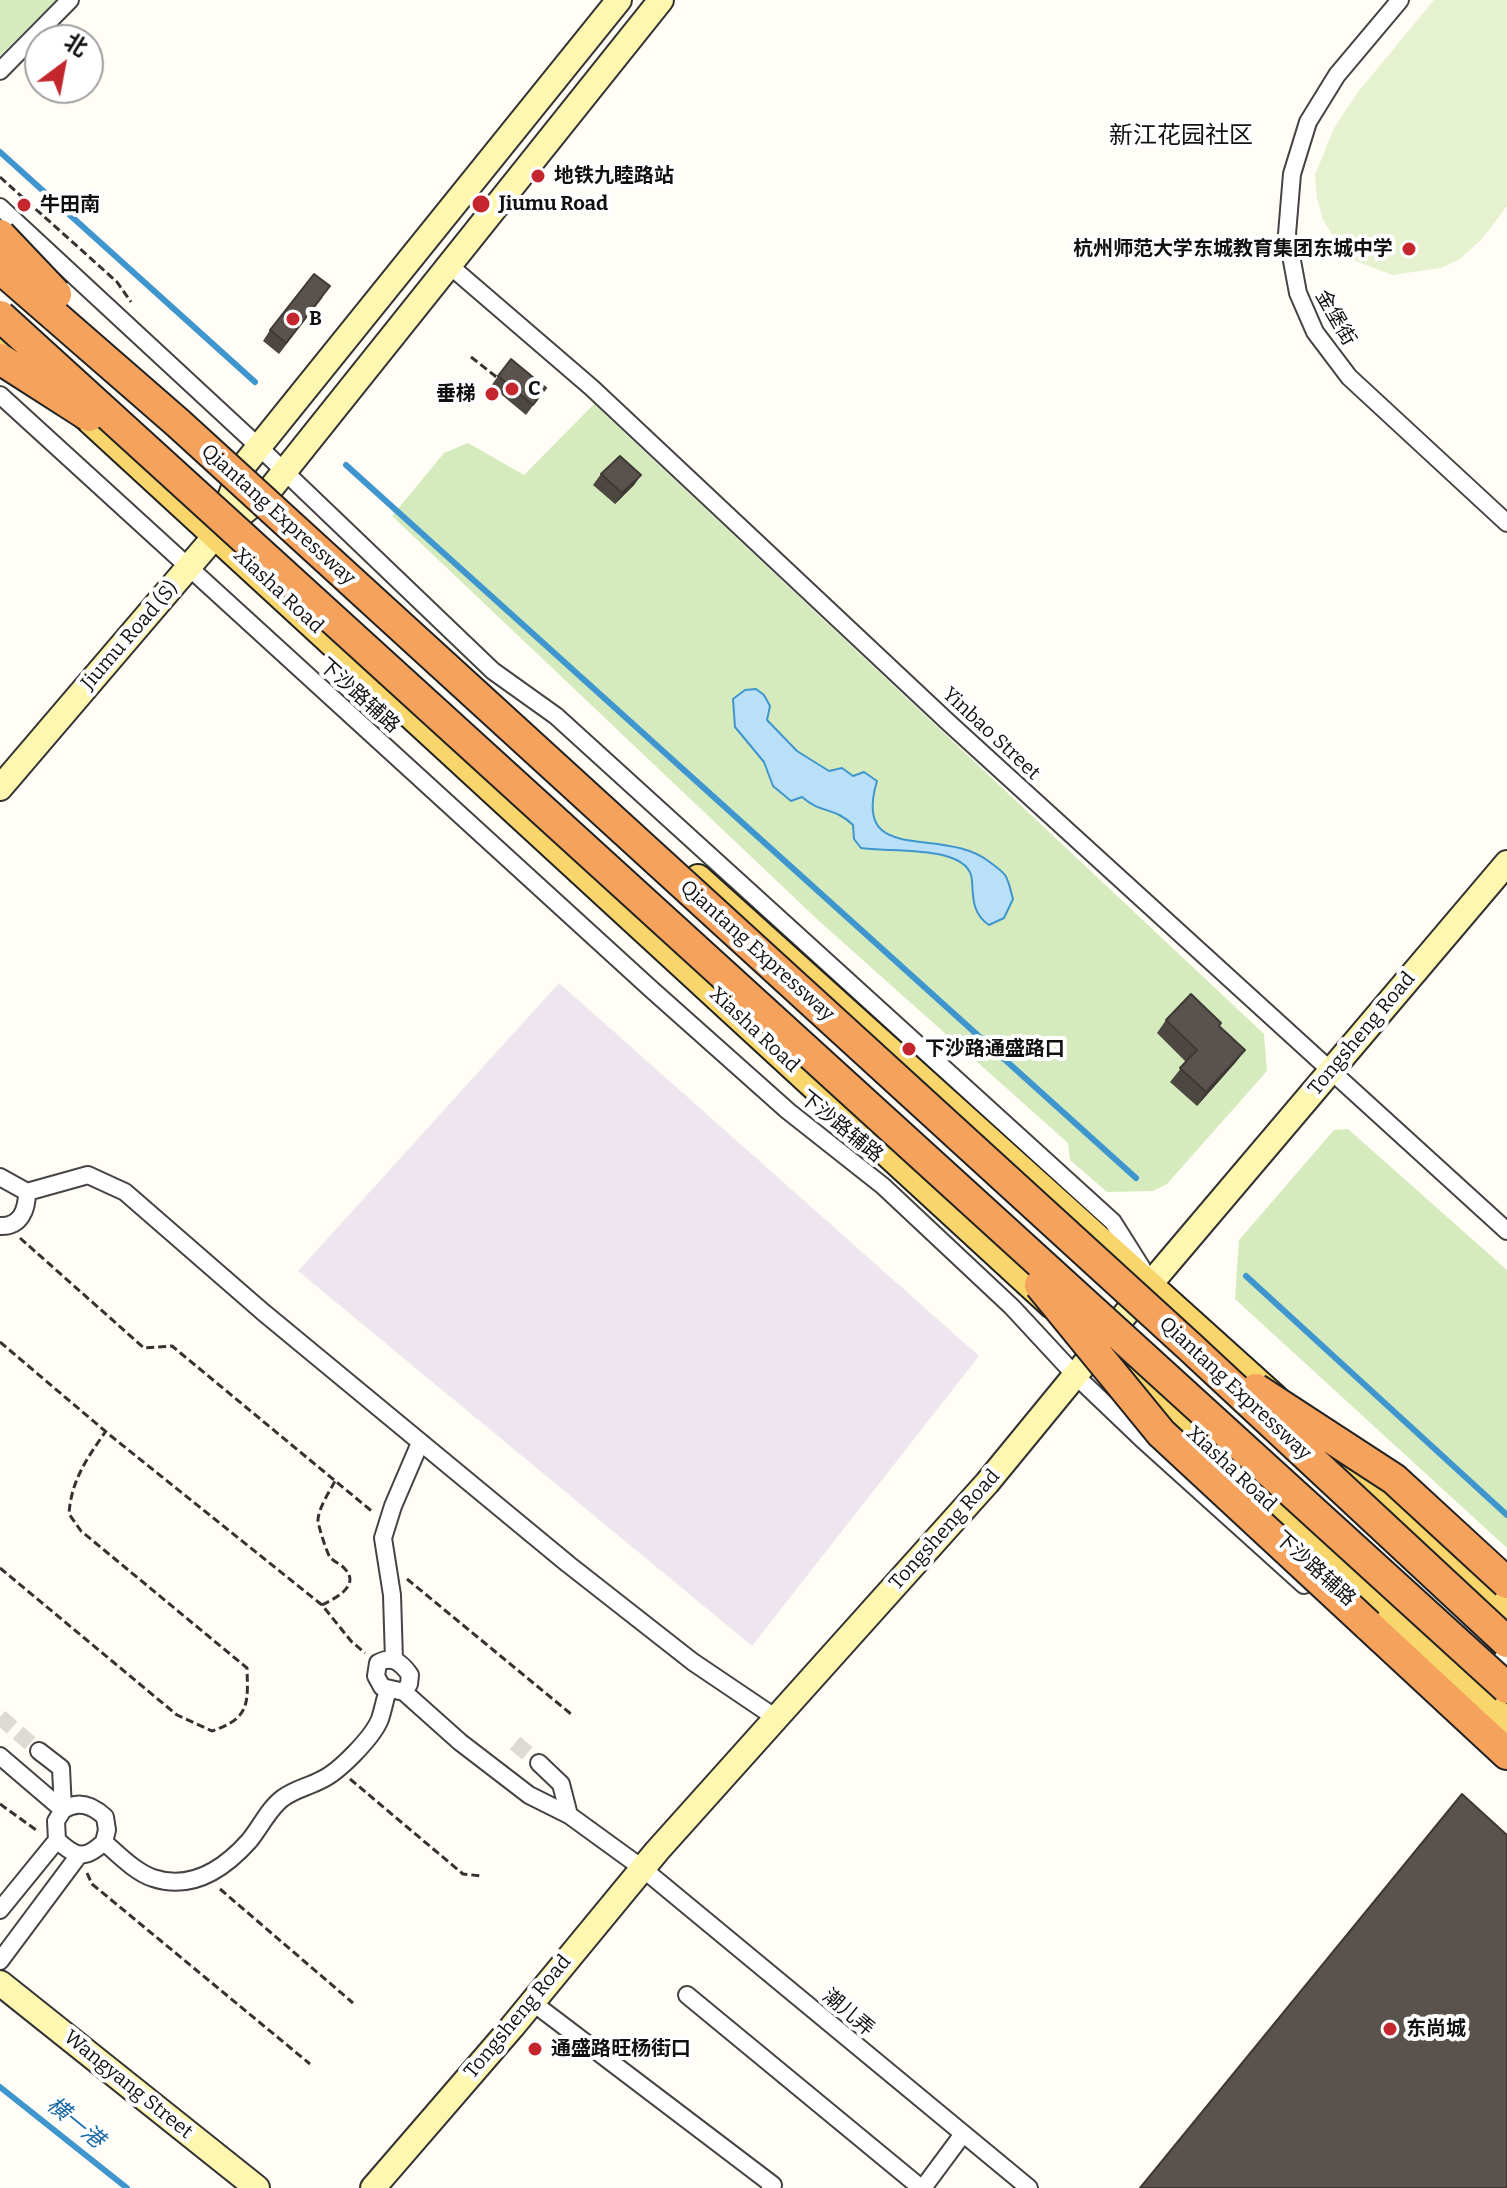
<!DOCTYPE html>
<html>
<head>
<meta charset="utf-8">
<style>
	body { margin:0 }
	#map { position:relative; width:1507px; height:2188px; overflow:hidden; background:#fffdf5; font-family:Bitter,"Noto Sans SC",serif }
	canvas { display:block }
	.north { position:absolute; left:24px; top:24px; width:80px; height:80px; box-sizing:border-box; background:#fff; border:2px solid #a0a0a0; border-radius:50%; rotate:32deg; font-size:22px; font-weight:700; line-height:32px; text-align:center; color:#111 }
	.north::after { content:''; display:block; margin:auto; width:28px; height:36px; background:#c4262e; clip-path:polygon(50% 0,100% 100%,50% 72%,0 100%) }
</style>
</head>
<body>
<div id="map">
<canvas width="1507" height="2188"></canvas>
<div class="north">北</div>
</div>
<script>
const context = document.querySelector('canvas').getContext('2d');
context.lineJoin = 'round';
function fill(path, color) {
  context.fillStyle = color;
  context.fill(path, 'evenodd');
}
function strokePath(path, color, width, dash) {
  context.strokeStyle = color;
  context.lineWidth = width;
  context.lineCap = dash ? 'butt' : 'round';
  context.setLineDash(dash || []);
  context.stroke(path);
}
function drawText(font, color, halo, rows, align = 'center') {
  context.font = font + ' Bitter,"Noto Sans SC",serif';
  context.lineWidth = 8;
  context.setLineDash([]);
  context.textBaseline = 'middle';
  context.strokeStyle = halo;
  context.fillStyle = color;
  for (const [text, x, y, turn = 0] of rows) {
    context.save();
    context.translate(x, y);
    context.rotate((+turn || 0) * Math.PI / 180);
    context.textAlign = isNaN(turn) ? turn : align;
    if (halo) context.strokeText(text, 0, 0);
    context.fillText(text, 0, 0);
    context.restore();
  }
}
fill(new Path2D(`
	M559,983L979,1356L752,1646L298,1271Z`), '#eee6ef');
fill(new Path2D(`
	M0,0H57L0,56Z
	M594,404L1264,1034L1267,1071L1167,1184L1153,1191L1107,1192L1070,1160L1068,1143L819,921L392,516L444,453L468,443L524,475Z
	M1348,1129L1507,1270V1548L1235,1299L1239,1240L1334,1130Z`), '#d5ebbd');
fill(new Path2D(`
	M1434,0H1507V206L1483,238L1460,259L1441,268L1392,275L1353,260L1338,244L1323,220L1317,198L1315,175L1334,128L1358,92Z`), '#e6f2cf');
const water = new Path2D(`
	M756,689L764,695L770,706L767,720L797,751L829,771L842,768L853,776L864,772L877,781C851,868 944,824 991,863C995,866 1002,871 1005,875C1009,881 1011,892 1013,899L1004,918L989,925C973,914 973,900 972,881C971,843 887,853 861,848L854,839L853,825C835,807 821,814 802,797L791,801L773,786L764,762L735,727L733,699L745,690Z`);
fill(water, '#b9e0f7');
strokePath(water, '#3f96cf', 2);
strokePath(new Path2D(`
	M0,152L255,382
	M346,465L1136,1178
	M1246,1276L1507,1515
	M0,2087L127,2188`), '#3f96cf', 6);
strokePath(new Path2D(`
	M0,1717L39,1751
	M515,1743L539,1763`), '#dbdad3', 16, [16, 8]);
const street = new Path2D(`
	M1400,0L1337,75L1308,122L1292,174L1287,234L1298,293L1315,332L1349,377L1507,523
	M0,71L70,0
	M0,207L259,447L493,671L556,716L1113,1222L1142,1268
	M449,265L592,388L949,723L1507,1231
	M0,395L651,989L788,1111L883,1186L1012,1307L1076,1376L1142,1439L1304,1585
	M0,1177L27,1192C27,1209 21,1227 0,1226
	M27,1192L88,1175L125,1192L263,1312L568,1564L693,1662L776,1718
	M394,1660L392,1595L383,1538L393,1506L420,1443
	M404,1692L382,1687L376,1676L378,1663C392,1655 401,1662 410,1675L409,1684L404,1692L460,1742L529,1795L569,1815
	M39,1751L61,1768L63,1810L56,1821L57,1840C76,1858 85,1860 104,1842L107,1830L105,1817C92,1805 78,1800 63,1810
	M0,1756L63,1810
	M539,1763L561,1784L569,1815L642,1868L1029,2188
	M104,1842C118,1854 135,1872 153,1878C192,1891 224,1869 249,1841C260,1828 269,1808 283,1798C295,1789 308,1787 321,1780C339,1772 373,1737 380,1719C383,1710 385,1699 388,1690
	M0,1910L57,1840
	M0,1961L79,1855
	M687,1995L921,2188
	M532,2002L773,2185L770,2188
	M923,2188L963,2134`);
const secondary = new Path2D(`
	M217,532L241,469L619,0
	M0,788L216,535L268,492L661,0
	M0,1983L257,2188
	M373,2188L512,2027L657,1851L987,1483L1151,1283L1507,863`);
const primary = new Path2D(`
	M0,339L33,369
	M71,403L1052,1305
	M698,878L1275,1398
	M1120,1367L1507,1722
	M1330,1449L1507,1612`);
const highway = new Path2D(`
	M1368,1625L1507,1754`);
strokePath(street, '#444', 20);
strokePath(secondary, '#333', 28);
strokePath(primary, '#222', 30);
strokePath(highway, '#222', 34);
strokePath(new Path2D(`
	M0,177L117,282L131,302
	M471,357L499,379
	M20,1238L144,1348L172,1346L374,1513
	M0,1342L111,1436L322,1605L351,1641L365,1653
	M0,1568L177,1715L212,1731C250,1718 248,1704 247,1668L81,1531L69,1514C71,1481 87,1458 106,1431
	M407,1579L571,1714
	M322,1605C334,1599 361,1586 345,1569C341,1564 334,1562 330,1557C327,1554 319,1527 318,1522C317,1510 330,1491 335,1481
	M350,1779L463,1874L482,1876
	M0,1804L39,1832
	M87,1873L92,1884L310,2064
	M220,1889L353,2003`), '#333', 3, [8, 4]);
strokePath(street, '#fff', 16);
strokePath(secondary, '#fff6b0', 24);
strokePath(primary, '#f9d66b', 26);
strokePath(highway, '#f5a25d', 30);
const highwayBridge = new Path2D(`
	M0,235L56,294
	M0,268L178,423L1189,1346L1507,1642
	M0,316L1507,1688
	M0,359L89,416
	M1040,1285L1161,1433L1368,1625
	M1256,1389L1394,1479L1507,1583`);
strokePath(highwayBridge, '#222', 34, []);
strokePath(highwayBridge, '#f5a25d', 30);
fill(new Path2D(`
	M323,297L279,354L263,341L270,330Z
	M498,376L546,388L526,415L491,386Z
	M601,474L641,475L634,485L615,504L593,485Z
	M1166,1020L1219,1026L1245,1050L1235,1063L1197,1106L1170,1082L1186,1062L1157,1033Z`), '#4d4742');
fill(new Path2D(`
	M641,475L634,485L615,504L622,493Z
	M1245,1050L1235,1063L1197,1106L1206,1092Z`), '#3f3936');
const building = new Path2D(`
	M314,274L330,286L286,343L270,330Z
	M511,359L546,388L533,405L498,376Z
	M620,456L641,475L622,493L601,474Z
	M1191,994L1221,1023L1219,1026L1245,1050L1206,1092L1180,1068L1197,1050L1166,1020Z
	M1462,1794L1507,1835V2188H1140Z`);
fill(building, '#5a524d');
strokePath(building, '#3f3936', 2);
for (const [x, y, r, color] of [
	[538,176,8,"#c4262e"],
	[481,204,10,"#c4262e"],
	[24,205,8,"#c4262e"],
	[1409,249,8,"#c4262e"],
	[293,319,8,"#c4262e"],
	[512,389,8,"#c4262e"],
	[492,394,8,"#c4262e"],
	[909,1049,8,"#c4262e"],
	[1390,2029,8,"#c4262e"],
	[535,2049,8,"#c4262e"]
]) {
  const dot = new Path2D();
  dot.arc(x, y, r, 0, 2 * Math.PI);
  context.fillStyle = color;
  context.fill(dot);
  strokePath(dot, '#fff', 3);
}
drawText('bold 20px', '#111', '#fff', [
	["地铁九睦路站",554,176],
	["Jiumu Road",499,204],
	["牛田南",40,205],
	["杭州师范大学东城教育集团东城中学",1393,249,"right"],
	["B",309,319],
	["C",528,389],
	["垂梯",476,394,"right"],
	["下沙路通盛路口",925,1049],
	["东尚城",1406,2029],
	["通盛路旺杨街口",551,2049]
], 'left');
drawText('20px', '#111', '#fff', [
	["金堡街",1335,318,60],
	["Qiantang Expressway",278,515,42],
	["Xiasha Road",278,591,43],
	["Jiumu Road (S)",130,636,-49],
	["下沙路辅路",359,696,42],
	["Yinbao Street",991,734,43],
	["Qiantang Expressway",757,951,42],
	["Xiasha Road",754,1030,43],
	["Tongsheng Road",1362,1034,-50],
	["下沙路辅路",841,1127,39],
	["Qiantang Expressway",1235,1389,43],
	["Xiasha Road",1231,1469,43],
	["Tongsheng Road",945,1530,-48],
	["下沙路辅路",1315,1569,42],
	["潮儿弄",848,2013,40],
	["Tongsheng Road",518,2017,-50],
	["Wangyang Street",128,2085,39]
]);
drawText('italic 22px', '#1768a6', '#fff', [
	["横一港",75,2123,39]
]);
drawText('24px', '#111', '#fff', [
	["新江花园社区",1181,136]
]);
</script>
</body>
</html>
